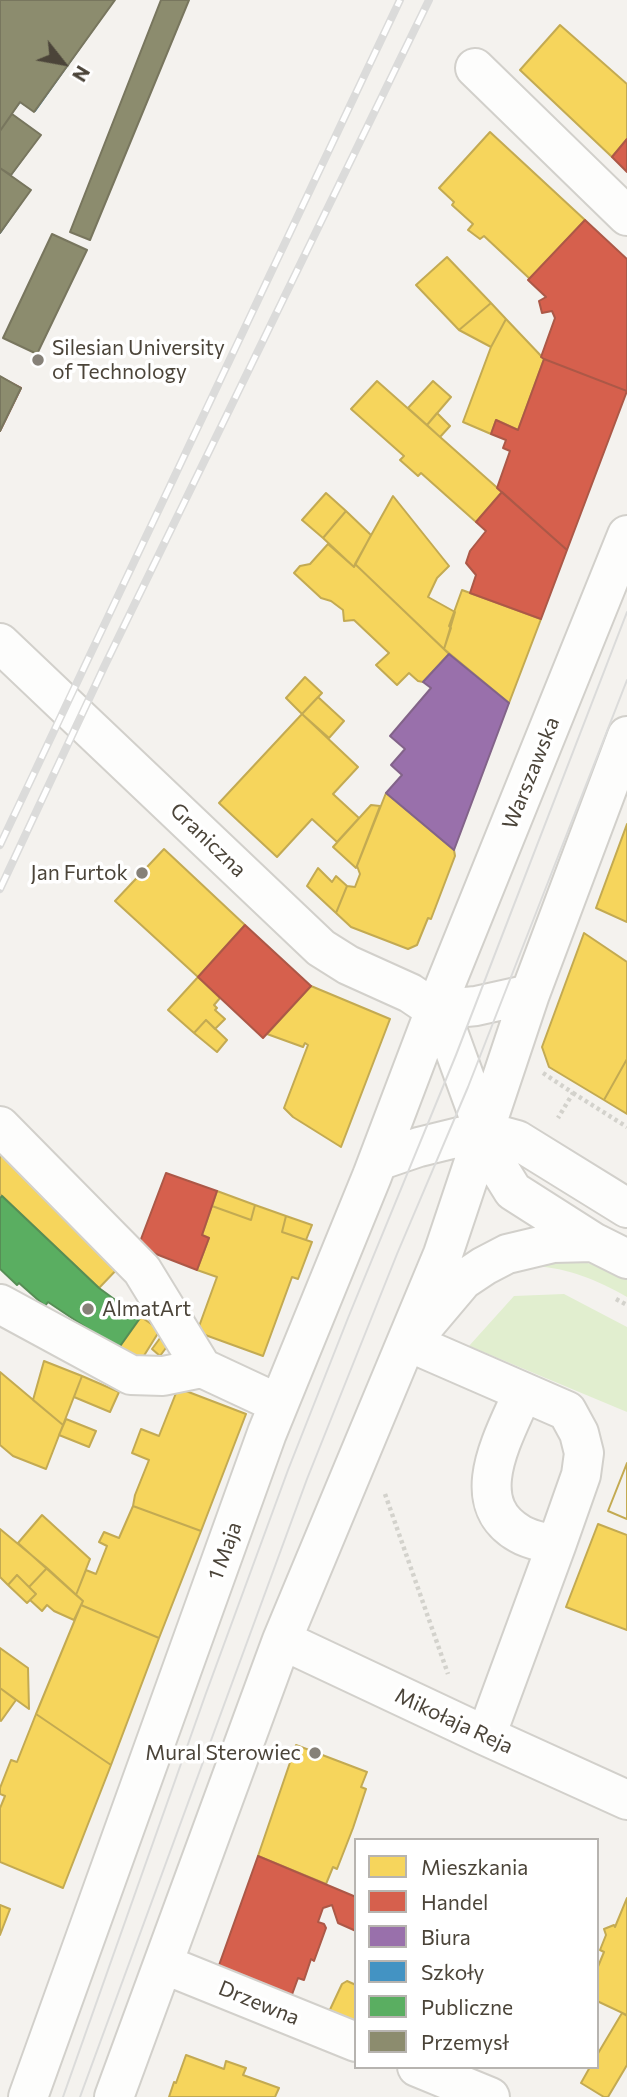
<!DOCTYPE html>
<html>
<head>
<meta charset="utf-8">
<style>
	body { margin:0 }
	#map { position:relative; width:627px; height:2097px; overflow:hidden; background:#f4f2ee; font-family:Commissioner,sans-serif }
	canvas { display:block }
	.legend { position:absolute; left:354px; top:1838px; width:245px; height:231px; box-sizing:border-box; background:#fff; border:2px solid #b7b4b0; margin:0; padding:9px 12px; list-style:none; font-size:21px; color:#4b4439 }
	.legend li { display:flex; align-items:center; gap:14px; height:35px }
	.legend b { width:35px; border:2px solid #b7b4b0 }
	.north { position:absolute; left:28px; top:28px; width:70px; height:70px; -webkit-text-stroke:5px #fff; paint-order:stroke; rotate:121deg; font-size:19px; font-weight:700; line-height:28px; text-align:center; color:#4b4439 }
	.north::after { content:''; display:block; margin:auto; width:24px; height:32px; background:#4b4439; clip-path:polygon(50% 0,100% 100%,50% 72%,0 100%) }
</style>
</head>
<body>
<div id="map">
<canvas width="627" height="2097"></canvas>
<ul class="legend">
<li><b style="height:19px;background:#f6d55c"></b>Mieszkania</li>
<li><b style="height:19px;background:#d6604d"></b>Handel</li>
<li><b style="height:19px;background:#9970ab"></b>Biura</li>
<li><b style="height:19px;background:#4393c3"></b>Szkoły</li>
<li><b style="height:19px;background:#5aae61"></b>Publiczne</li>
<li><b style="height:19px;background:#8c8c6e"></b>Przemysł</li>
</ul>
<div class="north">N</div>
</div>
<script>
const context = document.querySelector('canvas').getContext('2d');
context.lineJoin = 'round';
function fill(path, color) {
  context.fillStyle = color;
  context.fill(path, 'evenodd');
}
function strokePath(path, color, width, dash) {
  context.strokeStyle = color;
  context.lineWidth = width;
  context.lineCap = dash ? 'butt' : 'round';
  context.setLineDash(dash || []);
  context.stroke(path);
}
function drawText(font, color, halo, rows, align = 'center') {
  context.font = font + ' Commissioner,sans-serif';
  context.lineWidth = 7;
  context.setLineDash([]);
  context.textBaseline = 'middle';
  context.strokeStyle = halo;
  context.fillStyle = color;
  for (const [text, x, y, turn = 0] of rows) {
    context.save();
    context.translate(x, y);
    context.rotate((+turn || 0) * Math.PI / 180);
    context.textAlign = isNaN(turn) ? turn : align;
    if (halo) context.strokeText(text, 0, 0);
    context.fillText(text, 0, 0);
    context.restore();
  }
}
fill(new Path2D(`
	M576,1260L610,1269L627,1278V1297C597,1280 569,1268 534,1266L540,1261Z
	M564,1294L627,1327V1412L469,1346L514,1296Z`), '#e1eecf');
const homes = new Path2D(`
	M560,25L627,84V139L612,157L520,70Z
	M490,132L585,220L530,279L484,236L480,239L468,230L473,224L452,205L454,202L439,188Z
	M447,257L491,303L459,330L416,285Z
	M491,303L506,319L491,347L459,330Z
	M506,319L544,359L518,430L496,420L491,434L463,422L491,347Z
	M377,381L502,492L476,522L421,473L418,476L400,460L404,456L351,409Z
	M433,381L451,397L427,425L408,408Z
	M437,413L450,426L440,437L427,425Z
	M326,493L346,511L323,538L302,520Z
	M393,496L449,566L437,578L428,597L455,612L444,649L355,564Z
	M346,511L371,535L354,567L323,538Z
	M328,544L354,567L355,564L449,654L423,682L418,681L409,673L397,685L376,665L389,653L354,620L344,621L343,610L331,601L321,598L294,573L300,566L310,564Z
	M462,590L541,619L509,703L444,649L451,628L449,626Z
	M305,677L322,693L302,714L286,698Z
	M318,697L344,721L329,738L302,714Z
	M302,714L358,767L333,794L359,818L337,842L312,819L277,857L219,803Z
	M386,793L454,850L455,856L431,919L428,918L417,945L408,949L351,927L336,913L347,886L355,887L360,874L357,866Z
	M371,805L380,806L356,868L333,847Z
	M627,824V922L596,908Z
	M164,849L245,925L198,977L115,901Z
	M318,868L332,882L336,876L347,886L336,913L307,886Z
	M584,933L627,962V1059L604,1100L549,1067L542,1047Z
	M198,977L220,998L214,1005L217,1008L215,1010L225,1019L215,1029L206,1020L194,1033L168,1010Z
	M311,986L390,1019L341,1147L293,1117L284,1108L308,1045L305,1043L303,1047L267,1034Z
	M206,1020L227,1040L217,1052L194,1033Z
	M627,1059V1114L604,1100Z
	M0,1151L121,1265L99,1288L0,1194Z
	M217,1191L255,1205L251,1220L212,1206Z
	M255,1205L286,1216L282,1232L312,1242L298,1279L292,1277L263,1356L197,1332L217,1277L197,1270L209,1238L202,1235L212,1206L251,1220Z
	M286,1216L312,1225L306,1240L282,1232Z
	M141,1317L160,1330L140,1362L118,1349Z
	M163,1334L171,1341L160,1356L152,1349Z
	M44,1361L82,1376L63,1425L33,1400Z
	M0,1372L63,1425L46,1469L13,1456L0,1445Z
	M82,1376L119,1392L110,1412L74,1397Z
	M178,1388L246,1414L201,1531L133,1506L135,1495L149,1460L132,1453L141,1429L159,1436Z
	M66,1419L96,1431L89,1447L59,1435Z
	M627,1463V1519L608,1511Z
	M627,1463V1519L608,1511Z
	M133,1506L201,1531L159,1638L81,1605L83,1601L76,1595L86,1570L96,1574L107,1546L99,1542L104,1532L119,1538Z
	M42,1515L90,1559L76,1595L18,1543Z
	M598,1524L627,1535V1630L566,1607Z
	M0,1529L47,1568L29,1587L17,1575L8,1585L0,1577Z
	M47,1568L83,1601L74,1620L54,1611L47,1605L42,1611L30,1600L36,1594L29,1587Z
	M17,1575L36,1594L27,1603L8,1585Z
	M81,1605L159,1638L111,1765L36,1714Z
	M0,1648L28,1668L29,1709L0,1688Z
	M0,1688L16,1700L1,1721L0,1720Z
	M36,1714L111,1765L63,1888L0,1862V1808L5,1796L0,1794V1788L11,1760L17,1762Z
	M296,1745L367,1772L361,1787L366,1789L353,1828L337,1869L333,1867L326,1884L258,1856Z
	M627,1898V2015L597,2001V1969L604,1952L600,1950L606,1935L604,1929L614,1925L615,1927Z
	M0,1905L10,1909L0,1935Z
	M347,1981L356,1985V2028L327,2016L342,1984Z
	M622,2013L627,2016V2065L608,2097H604L581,2083L590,2067H597V2055Z
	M186,2055L224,2069L226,2061L246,2068L243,2075L279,2088L275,2097H169L174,2082L176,2083Z`);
fill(homes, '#f6d55c');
strokePath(homes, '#c3aa52', 2);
const shops = new Path2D(`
	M627,139V172L612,157Z
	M585,220L627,259V391L544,359L541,357L555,318L552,311L542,313L539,301L546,297L528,280Z
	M544,359L627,391L567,550L497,488L510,451L503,448L506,440L491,434L496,420L518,430Z
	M0,377L21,388L0,431Z
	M502,492L567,550L541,619L470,593L476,575L466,563L470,551L486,531L476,522Z
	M245,925L311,986L263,1038L198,977Z
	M166,1173L217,1191L202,1235L209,1238L197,1270L138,1247Z
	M258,1856L356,1897V1931L338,1923L332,1905L323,1908L318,1922L324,1924L326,1928L314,1961L311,1959L304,1980L298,1978L290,2000L218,1968Z`);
fill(shops, '#d6604d');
strokePath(shops, '#ac5847', 2);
const offices = new Path2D(`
	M449,654L509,703L454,850L386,793L402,775L391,765L405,749L390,736L431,688L423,682Z`);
fill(offices, '#9970ab');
strokePath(offices, '#826389', 2);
const schools = new Path2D(`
	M0,0H114L35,111L20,102L11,114L40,135L10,176L30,190L0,233Z`);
fill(schools, '#4393c3');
strokePath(schools, '#457b9a', 2);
const public = new Path2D(`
	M2,1196L99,1288L140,1318L118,1349L48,1302L45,1306L19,1283L17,1285L0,1269V1198Z`);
fill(public, '#5aae61');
strokePath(public, '#568e55', 2);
const industry = new Path2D(`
	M0,0H115L34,112L20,102L0,131Z
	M161,0H189L90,240L70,232Z
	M12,114L41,135L11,175L0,168V131Z
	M0,168L31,190L0,233Z
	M52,234L87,250L37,354L3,338Z
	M0,376L21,388L0,431Z`);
fill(industry, '#8c8c6e');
strokePath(industry, '#78765e', 2);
const minor = new Path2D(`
	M475,68L627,216
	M0,643L321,948L348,965L410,993L435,1010L448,1032L484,1131L490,1154L513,1191L593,1242L627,1259
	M435,1010L476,1006L530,994
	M0,1126L142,1270L202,1368
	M378,1161L419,1147L484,1131L517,1140L627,1208
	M0,1304L131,1375L163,1376L202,1368L262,1396L280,1401
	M425,1325L463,1280L484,1266L507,1254L553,1243L593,1242
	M411,1343L567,1411L579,1433L584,1453L581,1475L556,1546C544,1542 530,1540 520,1534C464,1502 505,1435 523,1392
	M282,1640L486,1736L627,1800
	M486,1736L556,1546
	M163,1964L356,2042
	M417,2067L490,2097
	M28,2097L267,1433L372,1176L435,1010L627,535
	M114,2097L282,1640L443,1254L530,994L627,736`);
strokePath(minor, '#d2d0cb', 42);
strokePath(new Path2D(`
	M543,1073L573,1093L558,1118
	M573,1093L627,1127
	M616,1299L627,1305
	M385,1494L448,1674`), '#d3d2cc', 4.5, [3.5, 3.5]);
strokePath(minor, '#fdfdfc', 38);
strokePath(new Path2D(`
	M63,2097L205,1696L288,1470L348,1318L456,1055L627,612
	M80,2097L307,1479L397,1254L468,1087L627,680`), '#dbdbda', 2);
const rail = new Path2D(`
	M0,845L400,0
	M0,889L104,667L429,0`);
strokePath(rail, '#dbdbda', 8);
strokePath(rail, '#fff', 5, [16]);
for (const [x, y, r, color] of [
	[38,360,7,"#868178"],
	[142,873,7,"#868178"],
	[88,1309,7,"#868178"],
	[315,1753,7,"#868178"]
]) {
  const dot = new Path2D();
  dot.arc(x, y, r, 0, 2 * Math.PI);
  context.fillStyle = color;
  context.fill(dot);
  strokePath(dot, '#fff', 2.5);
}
drawText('21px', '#4b4439', '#fff', [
	["Silesian University",52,348],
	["of Technology",52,372],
	["Jan Furtok",128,873,"right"],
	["AlmatArt",102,1309],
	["Mural Sterowiec",301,1753,"right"]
], 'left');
drawText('21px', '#4b4439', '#fff', [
	["Warszawska",531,773,-68],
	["Graniczna",208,840,44],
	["1 Maja",225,1551,-70],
	["Mikołaja Reja",454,1721,25],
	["Drzewna",259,2003,22]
]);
</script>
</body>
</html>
